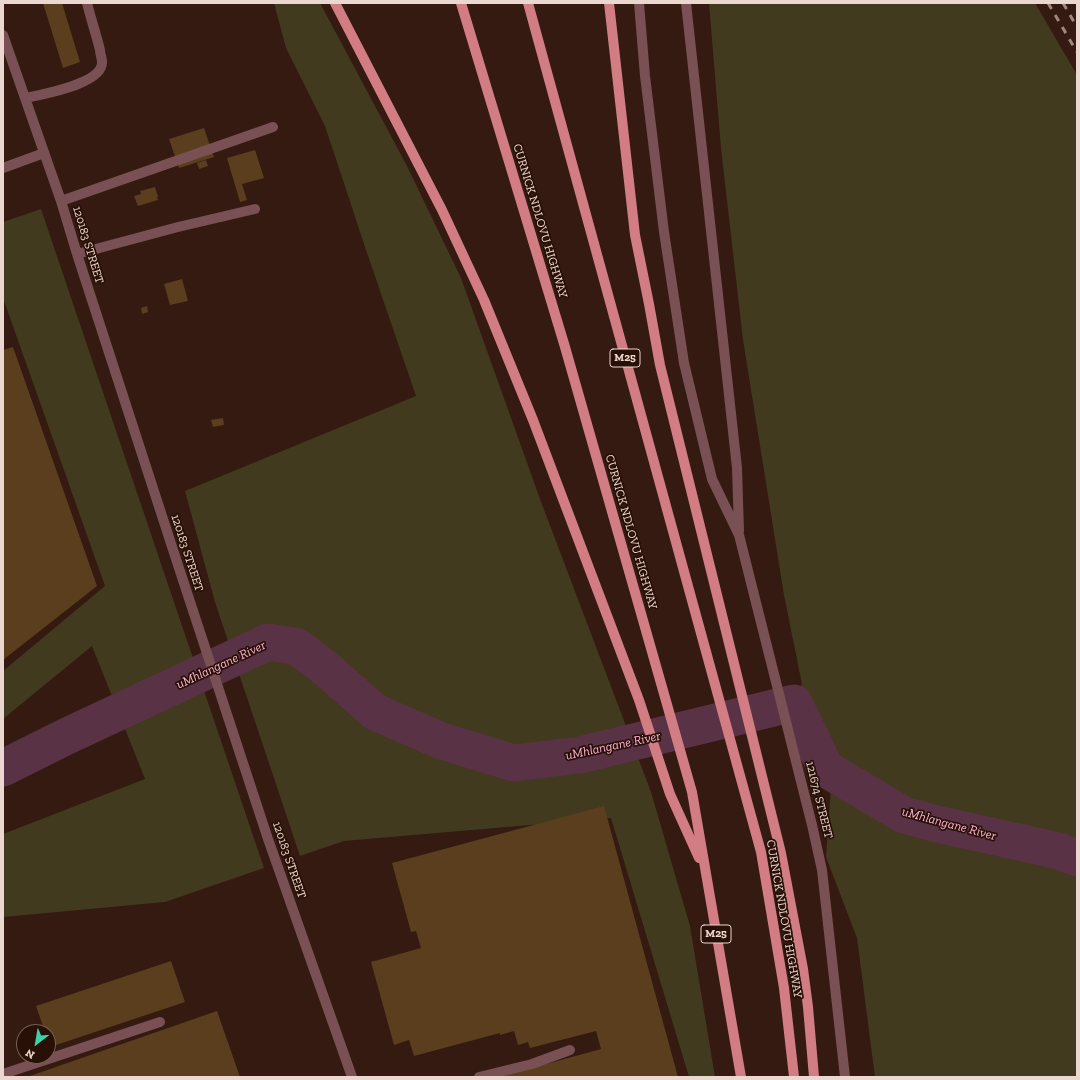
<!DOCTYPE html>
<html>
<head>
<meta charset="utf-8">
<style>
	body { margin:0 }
	#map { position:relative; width:1080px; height:1080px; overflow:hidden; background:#341a10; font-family:"Zilla Slab",serif }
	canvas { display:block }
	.frame { position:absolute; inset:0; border:4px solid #ead7d0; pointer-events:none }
	.north { position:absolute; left:16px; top:1024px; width:40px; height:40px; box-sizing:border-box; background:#291007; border:1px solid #766057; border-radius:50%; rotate:211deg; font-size:11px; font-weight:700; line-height:16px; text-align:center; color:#ead7d0 }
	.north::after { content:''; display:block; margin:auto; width:14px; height:18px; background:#36d4a7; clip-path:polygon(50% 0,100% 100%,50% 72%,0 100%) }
</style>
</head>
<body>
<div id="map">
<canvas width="1080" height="1080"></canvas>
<div class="frame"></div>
<div class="north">N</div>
</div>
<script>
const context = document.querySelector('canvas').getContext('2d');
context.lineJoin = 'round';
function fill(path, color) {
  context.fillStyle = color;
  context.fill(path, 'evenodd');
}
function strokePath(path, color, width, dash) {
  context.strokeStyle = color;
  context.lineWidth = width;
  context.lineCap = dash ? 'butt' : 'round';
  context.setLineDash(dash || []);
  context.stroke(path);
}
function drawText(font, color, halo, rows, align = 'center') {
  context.font = font + ' "Zilla Slab",serif';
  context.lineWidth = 3.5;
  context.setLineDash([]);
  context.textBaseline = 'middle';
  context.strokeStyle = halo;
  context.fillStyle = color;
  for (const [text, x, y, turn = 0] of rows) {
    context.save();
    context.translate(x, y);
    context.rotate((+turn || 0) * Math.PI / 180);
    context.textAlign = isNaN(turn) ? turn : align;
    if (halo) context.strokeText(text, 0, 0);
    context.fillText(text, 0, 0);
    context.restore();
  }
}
fill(new Path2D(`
	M274,3H320L407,166L461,278L540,499L651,792L690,926L715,1077H689L611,818L344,841L300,856L215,602L185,491L416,396L366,250L325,126L286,48Z
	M709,3H1035L1077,75V1077H875L857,938L826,857L833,760L800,699L799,691L802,684L784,595L743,340L721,148Z
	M41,209L264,868L165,902L3,917V834L145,779L92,646L3,719V671L105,586L3,298V222Z`), '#423a1e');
strokePath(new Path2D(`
	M3,768L65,737L268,642L296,646L324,667L375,712L442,741L514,763L580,755L794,703L826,769L904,815L937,824L1059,851L1077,858`), '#5a3245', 37);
fill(new Path2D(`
	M43,3H62L80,62L63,68Z
	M204,128L214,157L179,168L169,139Z
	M255,150L264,178L242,184L247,200L240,202L227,158Z
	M206,160L208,166L199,169L197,163Z
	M155,187L158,197H157L158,200L138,206L134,196L141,194L140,191Z
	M182,279L188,301L170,305L164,284Z
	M147,306L148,312L142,314L141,308Z
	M13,347L97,586L3,660V350Z
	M223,418L224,425L213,427L211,420Z
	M604,806L678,1077H499L601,1049L596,1031L530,1048L528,1042L518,1045L514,1031L500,1035V1033L414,1056L409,1040L394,1045L371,962L421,948L416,931L411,932L392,863Z
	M171,961L185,1002L50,1047L48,1042V1032H45L36,1006Z
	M217,1011L240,1077H27Z`), '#5b3e1d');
strokePath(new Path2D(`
	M639,3L645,76L664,232L684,363L712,479L739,535L812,825L822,870L845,1077
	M686,3L737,468L739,531
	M3,35L61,201L77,254L176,559L268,839L352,1077
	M26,98C43,94 103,84 102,62C102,58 100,54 100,50C96,34 91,19 87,3
	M3,168L44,153
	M61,201L273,127
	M77,254L178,227L255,209
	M3,1074L160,1022
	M479,1077L532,1064L570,1050`), '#795053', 10);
strokePath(new Path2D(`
	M335,3L442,210L484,300L533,420L639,700L670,794L699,858
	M461,3L565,347L692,792L741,1077
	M528,3L761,852L784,988L794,1077
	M609,3L635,235L649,304L660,365L781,853L803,969L808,1007L814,1077`), '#d17d83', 10);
strokePath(new Path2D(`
	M1048,3L1077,52
	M1063,3L1077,27`), '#9d877f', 3, [7, 7]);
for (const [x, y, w] of [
	[625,358,30],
	[716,934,30]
]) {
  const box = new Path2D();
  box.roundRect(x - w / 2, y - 9, w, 18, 3);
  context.fillStyle = '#291007';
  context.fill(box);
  strokePath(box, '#ead7d0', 1);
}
drawText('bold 11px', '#ead7d0', null, [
	["M25",625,358],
	["M25",716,934]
]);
drawText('12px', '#ead7d0', '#291007', [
	["CURNICK NDLOVU HIGHWAY",540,221,73],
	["120183 STREET",88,245,73],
	["CURNICK NDLOVU HIGHWAY",631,532,74],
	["120183 STREET",187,553,72],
	["121674 STREET",819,800,76],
	["120183 STREET",289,860,71],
	["CURNICK NDLOVU HIGHWAY",784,919,80]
]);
drawText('italic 13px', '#fdb5d6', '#291007', [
	["uMhlangane River",221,665,-25],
	["uMhlangane River",613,746,-12],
	["uMhlangane River",949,824,15]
]);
</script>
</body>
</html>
